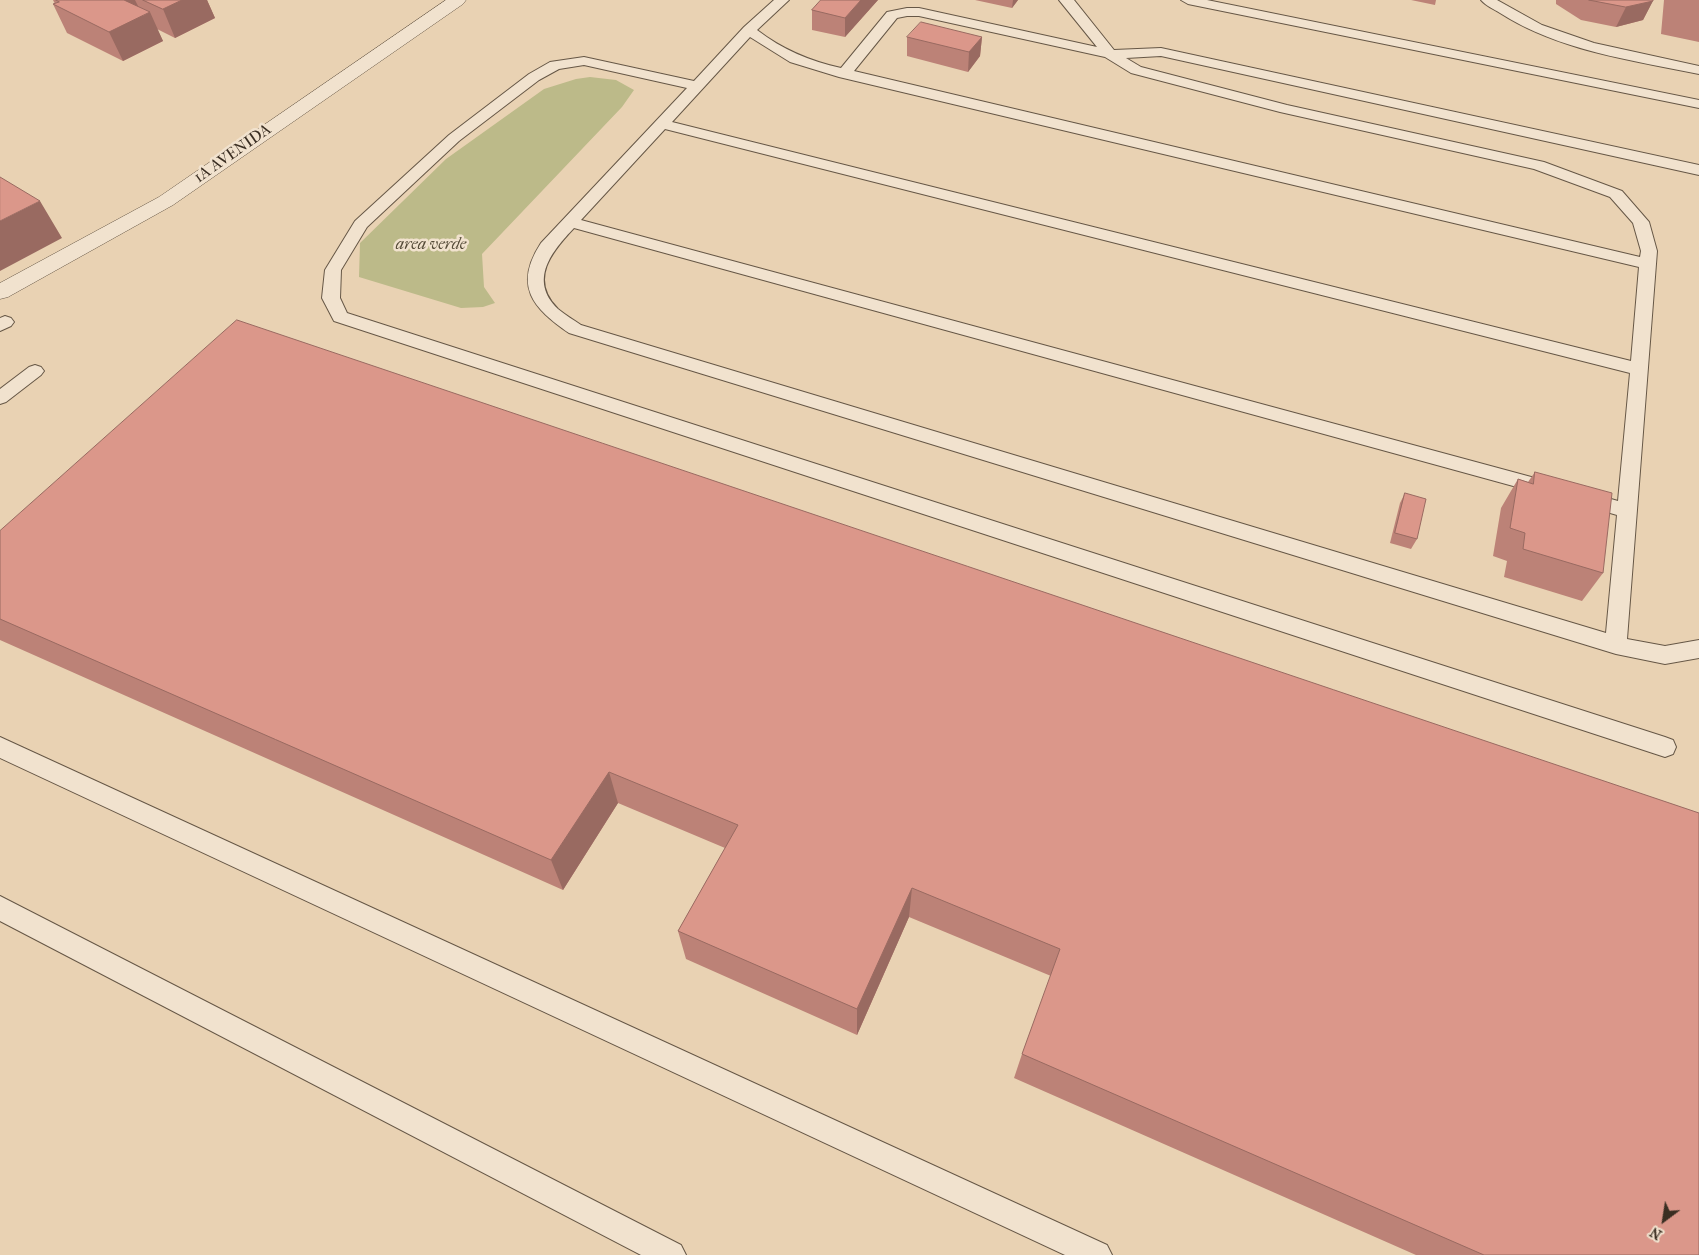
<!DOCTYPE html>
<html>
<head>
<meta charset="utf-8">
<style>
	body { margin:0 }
	#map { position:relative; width:1699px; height:1255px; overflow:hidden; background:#e9d2b3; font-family:"IM FELL French Canon",serif }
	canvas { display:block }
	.north { position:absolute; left:1639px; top:1195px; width:50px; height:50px; -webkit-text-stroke:4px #f1e2ce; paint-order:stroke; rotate:211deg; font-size:14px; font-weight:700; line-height:20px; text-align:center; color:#3a2e22 }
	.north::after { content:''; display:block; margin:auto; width:18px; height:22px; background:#3a2e22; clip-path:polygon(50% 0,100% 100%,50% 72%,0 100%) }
</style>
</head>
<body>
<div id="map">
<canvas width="1699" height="1255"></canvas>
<div class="north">N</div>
</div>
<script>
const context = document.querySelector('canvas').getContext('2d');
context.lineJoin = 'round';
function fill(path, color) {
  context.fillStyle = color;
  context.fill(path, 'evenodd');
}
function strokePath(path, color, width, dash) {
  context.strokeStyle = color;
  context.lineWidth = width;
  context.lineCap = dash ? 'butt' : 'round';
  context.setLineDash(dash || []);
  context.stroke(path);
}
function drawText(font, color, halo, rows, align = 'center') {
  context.font = font + ' "IM FELL French Canon",serif';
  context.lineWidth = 5;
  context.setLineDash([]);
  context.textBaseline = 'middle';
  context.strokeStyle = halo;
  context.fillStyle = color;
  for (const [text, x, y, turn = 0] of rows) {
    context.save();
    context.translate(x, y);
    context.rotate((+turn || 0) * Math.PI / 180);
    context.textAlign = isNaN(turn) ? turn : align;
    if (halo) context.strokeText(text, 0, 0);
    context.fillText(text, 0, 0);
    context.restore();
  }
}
fill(new Path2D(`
	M590,77L616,80L634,90L622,107L482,254L484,287L495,303L483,307L461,308L359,277L360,243L446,159L544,89L576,79Z`), '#bcba89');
const service = new Path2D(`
	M774,0H789L757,30C783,50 810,61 841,68L887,12L907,8H919L1097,47L1059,0H1074L1114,50L1161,48L1699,165V175L1161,56L1126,58L1141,67L1287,105L1544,162L1622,191L1649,222L1657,251L1627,639L1665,646L1699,640V658L1665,664L1616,654L569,333C533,308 513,286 541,243L687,88L584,65L559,69L539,80L459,141L367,227L341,270L340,298L347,313L1665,737L1673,740L1676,747L1673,754L1665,757L334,321L322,298L325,270L355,221L449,135L529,74L550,62L584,57L694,81L744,27ZM907,16H919L1105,57L1131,73L1280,112L1534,169L1610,197L1633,223L1641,251L1640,257L854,71L897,18ZM750,37L790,62L839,77L1639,267L1631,361L672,122ZM665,129L1630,373L1618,501L1583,491L1576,493L1573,498L1576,503L1617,515L1606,633L581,325C574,320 565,315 558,309C528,280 552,251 574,228L1546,495L1553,493L1556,488L1553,483L1546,481L581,220Z
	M1181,0H1207L1699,100V108L1188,4Z
	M1481,0H1497L1542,25L1594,43L1699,66V74C1632,60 1559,51 1500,13C1494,9 1486,6 1481,0Z
	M5,316L11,318L14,322L11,326L0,331V318Z
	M35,365L41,367L44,371L41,375L6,402L0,404V389L29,367Z
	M0,737L1107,1245L1112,1255H1065L0,758Z
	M0,896L681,1245L686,1255H641L0,921Z`);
const minor = new Path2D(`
	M446,0H466L463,4L173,205L8,297L0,299V283L159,197Z`);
strokePath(service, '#665746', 2);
strokePath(minor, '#665746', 1);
fill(service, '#f1e2ce');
fill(minor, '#f1e2ce');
fill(new Path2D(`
	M53,0H207L215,18L175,38L157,29L163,41L123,61L67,33L53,4H55Z
	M821,0H878L845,37L812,30V10Z
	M975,0H1018L1012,8Z
	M1411,0H1436L1435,5Z
	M1556,0H1653L1643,20L1616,27L1581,20L1556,4Z
	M1664,0H1699V42L1661,34Z
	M907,37H982L980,56L968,72L907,56Z
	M237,320L1699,1255H1416L1014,1078L1022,1054L1051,976L909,917L857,1035L686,959L678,931L725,848L618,803L563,890L0,640V531Z
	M1535,472L1603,573L1582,601L1504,577L1507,561L1493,556L1501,508L1518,479L1528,482Z
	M1405,493L1417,539L1411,549L1390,543L1400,503Z`), '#bc8277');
fill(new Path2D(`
	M123,0H135L143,16L150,12L163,41L123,61L109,32Z
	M182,0H207L215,18L175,38L163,9Z
	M861,0H878L845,37V18Z
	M1013,0H1018L1012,8Z
	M1653,1L1643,20L1616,27L1626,7Z
	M982,37L980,56L968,72L969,52Z
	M40,201L62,238L0,271V221Z
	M609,772L618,803L563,890L551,860Z
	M912,888L909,917L857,1035V1009Z`), '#996a61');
const building = new Path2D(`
	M56,0H124L150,12L109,32L53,4L59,2Z
	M143,0H182L163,9Z
	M821,0H861L845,18L812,10Z
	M1589,0H1653V1L1626,7Z
	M921,22L982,37L969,52L907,37Z
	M0,177L40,201L0,221Z
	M237,320L1699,813V1255H1484L1022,1054L1060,949L912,888L857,1009L678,931L738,825L609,772L551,860L0,619V531Z
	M1535,472L1612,493L1603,573L1523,549L1525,533L1510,528L1518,479L1533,484Z
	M1405,493L1426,499L1417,539L1395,533Z`);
fill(building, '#db978a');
strokePath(building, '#996a61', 1);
drawText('16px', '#3a2e22', '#f1e2ce', [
	["1A AVENIDA",233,154,-35]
]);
drawText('italic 16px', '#544a37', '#f1e2ce', [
	["area verde",431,245]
]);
</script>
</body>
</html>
